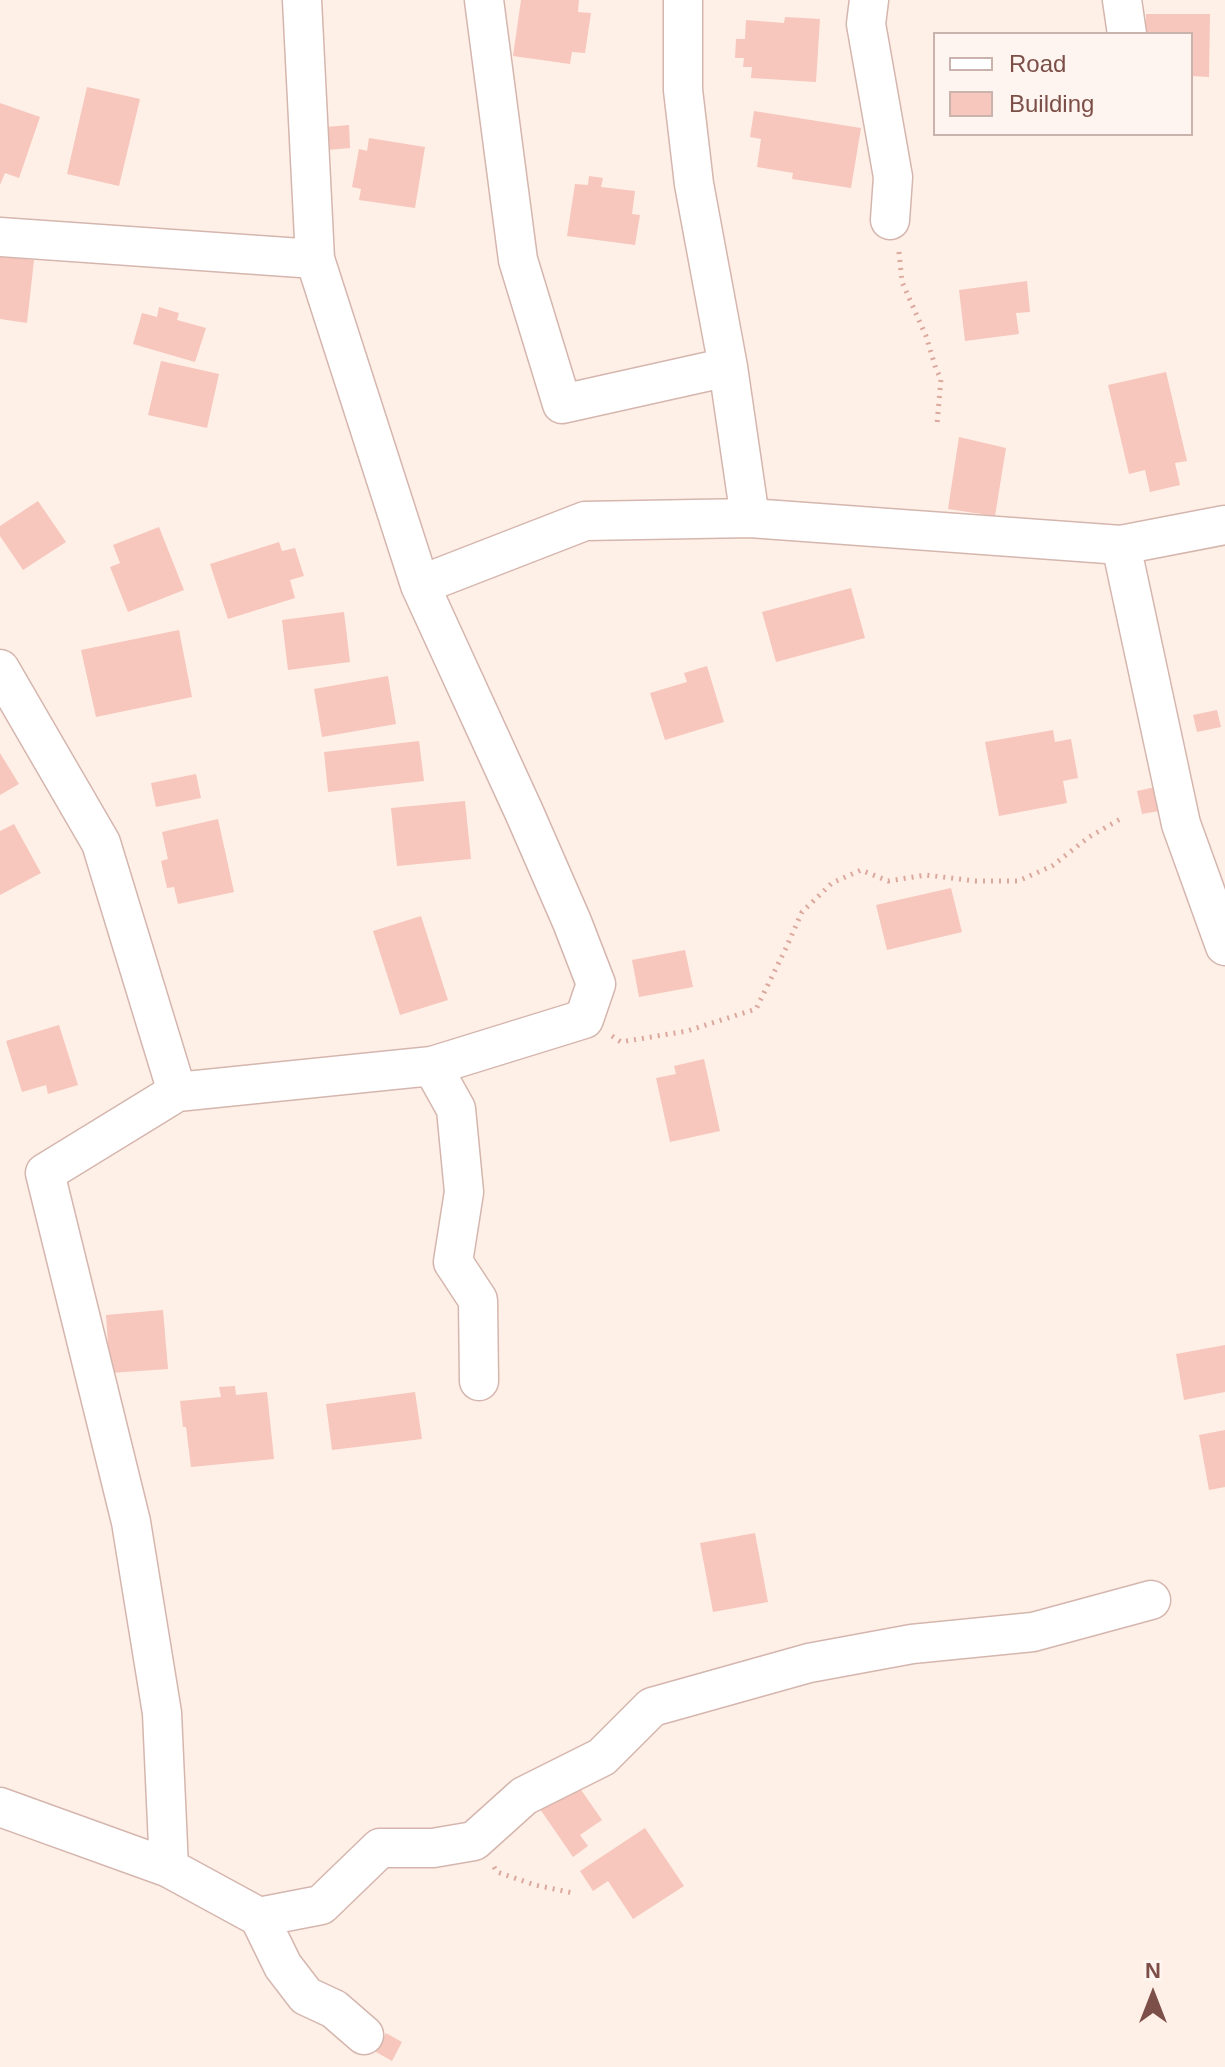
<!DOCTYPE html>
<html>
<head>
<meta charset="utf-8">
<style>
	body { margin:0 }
	#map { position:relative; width:1225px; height:2067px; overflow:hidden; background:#fef0e7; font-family:Helvetica,sans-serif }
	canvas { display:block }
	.legend { position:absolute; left:933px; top:32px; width:260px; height:104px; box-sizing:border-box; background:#fff5f0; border:2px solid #cbb3ad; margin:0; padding:10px 14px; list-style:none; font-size:24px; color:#7c4f48 }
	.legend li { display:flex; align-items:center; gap:16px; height:40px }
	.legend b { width:40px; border:2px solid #cbb3ad }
	.north { position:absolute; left:1113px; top:1955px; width:80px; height:80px; -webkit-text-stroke:6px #fff5f0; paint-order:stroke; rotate:0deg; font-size:22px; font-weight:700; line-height:32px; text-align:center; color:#7c4f48 }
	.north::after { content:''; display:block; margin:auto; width:28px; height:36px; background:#7c4f48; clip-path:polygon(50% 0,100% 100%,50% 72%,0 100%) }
</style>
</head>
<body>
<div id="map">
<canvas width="1225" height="2067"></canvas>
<ul class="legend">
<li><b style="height:10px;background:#fff"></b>Road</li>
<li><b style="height:22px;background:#f7c6bc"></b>Building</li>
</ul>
<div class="north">N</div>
</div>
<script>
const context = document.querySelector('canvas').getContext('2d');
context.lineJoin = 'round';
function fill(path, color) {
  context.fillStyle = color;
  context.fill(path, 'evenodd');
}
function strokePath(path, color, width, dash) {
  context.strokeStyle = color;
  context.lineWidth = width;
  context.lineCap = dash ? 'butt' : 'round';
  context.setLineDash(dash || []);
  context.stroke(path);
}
fill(new Path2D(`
	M521,0H579L578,12L591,13L585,53L572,52L570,64L513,56Z
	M1146,14H1210L1209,77L1191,76V34H1146Z
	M785,17L820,19L816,82L751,78L752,67H743L744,58H735L736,39H745L746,20L784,23Z
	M87,87L140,99L119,186L67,174Z
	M0,103L40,117L19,178L5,173L0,185Z
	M754,111L861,128L851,188L792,179L793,173L757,167L761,139L750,137Z
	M349,125L350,148L327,150L326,127Z
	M369,138L425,147L415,208L359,200L361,189L352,187L359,149L367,151Z
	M589,176L603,178L601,187L635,191L632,214L640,215L635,245L567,236L575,184L588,185Z
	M0,256L34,260L27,323L0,319Z
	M1027,281L1030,312L1016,313L1019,334L965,341L959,290Z
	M159,307L179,313L177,320L206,328L195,362L133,344L142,313L157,317Z
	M161,361L219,374L207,428L148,415Z
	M1166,372L1187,461L1175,463L1180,485L1150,492L1145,470L1129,474L1108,385Z
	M959,437L1006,448L995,516L948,509Z
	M38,501L66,542L23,570L0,536V526Z
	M159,527L184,590L128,612L110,567L120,563L113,545Z
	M279,542L282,551L295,548L304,576L290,580L295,598L228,619L210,564Z
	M851,588L865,638L776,662L762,612Z
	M344,612L350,662L288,670L282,620Z
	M179,630L192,697L96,717L81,650Z
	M707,666L724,722L665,740L650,693L687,682L684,673Z
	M388,676L396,724L322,737L314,689Z
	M1217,710L1221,727L1197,732L1193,715Z
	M1053,730L1055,742L1071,739L1078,778L1063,781L1067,803L999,816L985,742Z
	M419,741L424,781L328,792L324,752Z
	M0,753L19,784L0,795Z
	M196,774L201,798L156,807L151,783Z
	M1160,786L1165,810L1142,814L1137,791Z
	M465,801L471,859L397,866L391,808Z
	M218,819L234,892L178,904L174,887L167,888L161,861L168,859L162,832Z
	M14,824L41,873L0,895V831Z
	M951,888L962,932L887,950L876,905Z
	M421,916L448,1000L400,1015L373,931Z
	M685,950L693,987L639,997L632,960Z
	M59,1025L78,1085L48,1094L46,1085L22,1092L6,1041Z
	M704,1059L720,1131L670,1142L656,1078L676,1074L674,1066Z
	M163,1310L168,1369L110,1373L106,1315Z
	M1225,1345V1392L1184,1400L1176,1354Z
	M235,1386L236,1395L267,1392L274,1459L191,1467L186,1427H183L180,1401L221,1397L219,1387Z
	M415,1392L422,1439L332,1450L326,1404Z
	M1225,1430V1487L1209,1490L1199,1435Z
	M755,1533L768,1602L713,1612L700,1543Z
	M577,1784L602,1820L580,1835L588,1846L573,1857L540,1809Z
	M645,1828L684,1886L633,1919L608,1881L593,1891L580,1871Z
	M386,2033L402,2042L392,2061L376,2052Z`), '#f7c6bc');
const street = new Path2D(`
	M484,0L518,260L562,404L728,367
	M683,0V90L694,184L728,367L750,518
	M869,0L866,24L893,177L890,220
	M1122,0L1127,34
	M0,237L315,259
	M1121,545L1181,824L1225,946
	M420,585L585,521L750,518L1121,545L1225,525
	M0,669L101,843L177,1092
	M432,1066L456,1109L464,1192L453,1262L478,1300L479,1381
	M0,1807L169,1868L259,1917L283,1966L306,1996L334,2009L364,2035
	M169,1868L162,1713L131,1522L45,1173L177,1092L432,1066L584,1019L596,984L572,922L524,812L420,585L315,259L302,0
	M259,1917L321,1905L380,1848H433L474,1841L524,1796L602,1757L652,1707L809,1663L912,1644L1033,1632L1151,1600`);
strokePath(street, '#d5b6ae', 41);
strokePath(new Path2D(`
	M899,252L902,282L926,336L936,369L941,379L937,424
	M612,1036L621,1042L687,1031L756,1009L786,948L802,912L832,883L861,870L888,881L926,875L975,881H1018L1052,866L1089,837L1122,818
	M494,1867L497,1872L535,1885L573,1893`), '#dca89e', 5, [2, 6]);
strokePath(street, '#fff', 38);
</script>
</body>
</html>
